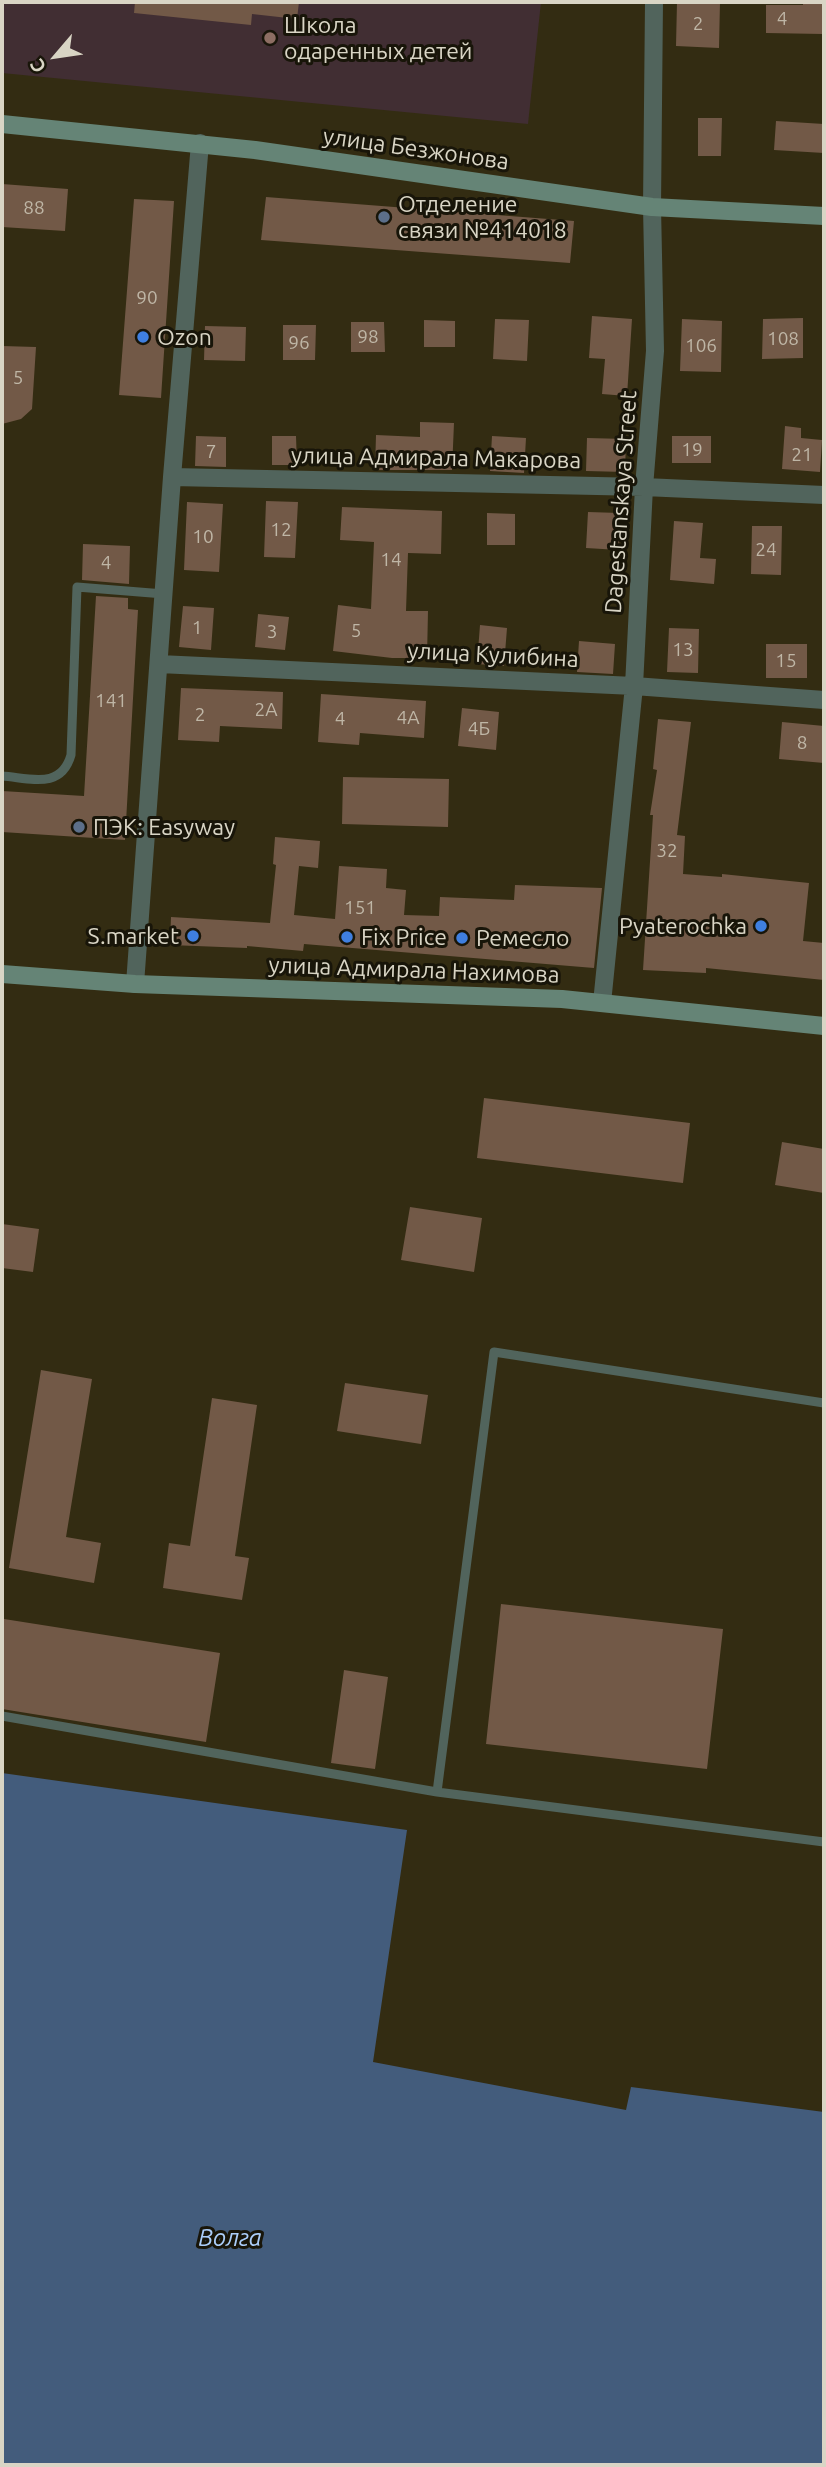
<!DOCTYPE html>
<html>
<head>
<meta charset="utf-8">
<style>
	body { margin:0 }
	#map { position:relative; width:826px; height:2467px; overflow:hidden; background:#332c12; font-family:Ubuntu,sans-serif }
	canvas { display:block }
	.frame { position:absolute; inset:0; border:4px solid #d9d5c5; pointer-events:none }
	.north { position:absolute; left:21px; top:21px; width:70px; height:70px; -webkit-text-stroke:5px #181509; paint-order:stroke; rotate:241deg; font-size:19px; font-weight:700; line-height:28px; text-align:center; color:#d9d5c5 }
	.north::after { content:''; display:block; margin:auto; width:24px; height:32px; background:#d9d5c5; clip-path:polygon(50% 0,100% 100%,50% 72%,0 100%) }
</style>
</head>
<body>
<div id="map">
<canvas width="826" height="2467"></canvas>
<div class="frame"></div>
<div class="north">С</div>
</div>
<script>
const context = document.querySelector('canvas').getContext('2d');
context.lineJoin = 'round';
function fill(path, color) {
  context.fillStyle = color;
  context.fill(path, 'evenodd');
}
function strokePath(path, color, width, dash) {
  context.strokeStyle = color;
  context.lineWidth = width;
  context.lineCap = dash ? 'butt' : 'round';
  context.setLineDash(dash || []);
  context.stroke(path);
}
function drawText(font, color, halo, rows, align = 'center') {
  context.font = font + ' Ubuntu,sans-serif';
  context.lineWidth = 6;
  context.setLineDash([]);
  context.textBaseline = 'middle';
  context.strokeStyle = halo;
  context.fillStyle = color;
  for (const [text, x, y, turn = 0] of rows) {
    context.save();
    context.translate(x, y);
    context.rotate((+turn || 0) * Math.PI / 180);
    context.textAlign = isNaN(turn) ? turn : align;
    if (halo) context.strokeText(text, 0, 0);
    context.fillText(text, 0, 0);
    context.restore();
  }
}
fill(new Path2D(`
	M2,2H541L528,124L2,73Z`), '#412e33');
fill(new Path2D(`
	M2,1773L407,1830L373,2062L626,2110L631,2087L824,2112V2465H2Z`), '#435c7c');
fill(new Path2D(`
	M135,2H299L297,19L252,14L251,25L134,13Z
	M677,2H720L719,48L676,46Z
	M803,2H823V34L766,33V5H803Z
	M698,118H722L721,156H698Z
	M776,121L824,124V153L774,150Z
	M2,184L68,189L65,231L2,227Z
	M266,197L574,221L570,263L261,240Z
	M134,199L174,201L161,398L119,395Z
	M592,316L632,319L627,396L602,394L605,359L589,358Z
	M803,318V358L762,359L763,319Z
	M495,319L529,320L527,361L493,359Z
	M682,319L722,321L721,372L680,371Z
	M424,320L455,321V347H424Z
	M351,322H384L385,352H351Z
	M283,325H316L315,360H283Z
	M205,326L246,327L245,361L204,360Z
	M2,346L36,347L32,409L21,419L2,424Z
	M420,422L454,423L452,470H375L376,435L420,437Z
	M785,426L801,428V438L822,440L820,472L782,469Z
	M196,436L226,437V467L195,466Z
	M272,436H296L297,465H272Z
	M492,436L526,438L524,473L490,471Z
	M672,436H711V463H672Z
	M587,438L626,439L625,472L586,471Z
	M266,501L298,502L295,558L264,557Z
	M187,502L223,504L219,572L184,570Z
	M342,507L442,511L441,554L408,553L406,611H428L427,658H392L333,651L338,605L371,609L374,542L340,540Z
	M588,512L620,513L619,550L586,548Z
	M487,513L515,514V545H487Z
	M674,521L703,523L700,558L716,559L714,584L670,580Z
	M752,526H782L781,575L751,574Z
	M83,544L130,546L129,584L82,580Z
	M96,596L128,598V609L138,610L125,840L2,832V791L84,796Z
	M183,606L214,608L211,650L179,647Z
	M258,614L289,617L285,650L255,647Z
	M480,625L507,628L504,666L477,664Z
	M669,628L699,629L698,673L667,672Z
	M579,641L615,644L613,674L577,672Z
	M766,644H807V678H766Z
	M181,688L283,692L282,729L220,726L219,742L178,740Z
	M321,694L426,701L424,738L360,733L359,745L318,742Z
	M462,708L499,712L496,750L458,746Z
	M658,719L691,722L677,835L685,836L683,874L722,877V874L809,883L803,941L824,943V980L706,968V973L643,970L653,815H650L657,770L653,769Z
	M782,722L824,726V763L779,759Z
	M343,777L449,779L448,827L342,824Z
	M275,837L320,841L318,868L299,866L294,915L335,919L339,866L387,869L386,888L406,890L404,915L439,916L440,897L514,900L515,885L602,888L594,968L304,944L303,951L247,946V948L170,945L171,917L270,923L276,865L273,864Z
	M484,1098L690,1123L683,1183L477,1158Z
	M782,1142L824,1149V1193L775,1185Z
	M410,1207L482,1218L474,1272L401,1260Z
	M2,1224L39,1229L33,1272L2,1268Z
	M41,1370L92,1379L66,1537L101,1543L94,1583L9,1568Z
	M345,1383L428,1395L421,1444L337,1431Z
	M212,1398L257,1405L235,1556L249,1558L242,1600L163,1588L169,1543L190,1546Z
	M501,1604L723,1629L707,1769L486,1744Z
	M4,1619L220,1653L206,1742L2,1709Z
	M344,1670L388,1677L375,1769L331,1763Z`), '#725947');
strokePath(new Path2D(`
	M2,776C30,778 61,790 71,755L77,587L164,594
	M824,1403L494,1352L437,1792L824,1842
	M2,1716L437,1792`), '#51645c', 9);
strokePath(new Path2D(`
	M172,477L644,487L824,495
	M159,664L634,686L824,700
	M135,984L172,477L200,143
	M602,1003L634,686L644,487L655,351L652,207L654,2`), '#51645c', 18);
strokePath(new Path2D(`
	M2,124L255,150L652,207L824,216
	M2,974L135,984L562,999L824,1026`), '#658476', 18);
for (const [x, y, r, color] of [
	[270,38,7,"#8d6e63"],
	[384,217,7,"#5c6f8a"],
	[143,337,7,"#3f7fe0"],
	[79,827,7,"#5c6f8a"],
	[761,926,7,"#3f7fe0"],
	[193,936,7,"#3f7fe0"],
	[347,937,7,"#3f7fe0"],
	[462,938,7,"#3f7fe0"]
]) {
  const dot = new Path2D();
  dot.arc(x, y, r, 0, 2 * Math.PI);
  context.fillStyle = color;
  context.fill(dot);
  strokePath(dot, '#181509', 2.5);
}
drawText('19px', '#bfb6a6', null, [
	["4",782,19],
	["2",698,24],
	["88",34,208],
	["90",147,298],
	["98",368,337],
	["108",783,339],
	["96",299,343],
	["106",701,346],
	["5",18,378],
	["19",692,450],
	["7",211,452],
	["21",802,455],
	["12",281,530],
	["10",203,537],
	["24",766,550],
	["14",391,560],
	["4",106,563],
	["1",197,628],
	["5",356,631],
	["3",272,632],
	["13",683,650],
	["15",786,661],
	["141",111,701],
	["2А",266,710],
	["2",200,715],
	["4А",408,718],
	["4",340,719],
	["4Б",479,729],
	["8",802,743],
	["32",667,851],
	["151",360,908]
]);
drawText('23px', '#d9d5c5', '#181509', [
	["Школа",284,25],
	["одаренных детей",284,51],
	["Отделение",398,204],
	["связи №414018",398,230],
	["Ozon",157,337],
	["ПЭК: Easyway",93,827],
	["Pyaterochka",747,926,"right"],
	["S.market",179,936,"right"],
	["Fix Price",361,937],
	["Ремесло",476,938]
], 'left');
drawText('23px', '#d9d5c5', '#181509', [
	["улица Безжонова",416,149,8],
	["улица Адмирала Макарова",436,458,1],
	["Dagestanskaya Street",621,502,-86],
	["улица Кулибина",493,655,3],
	["улица Адмирала Нахимова",414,970,2]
]);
drawText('italic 24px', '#abcdf9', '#181509', [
	["Волга",230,2238]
]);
</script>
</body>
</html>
